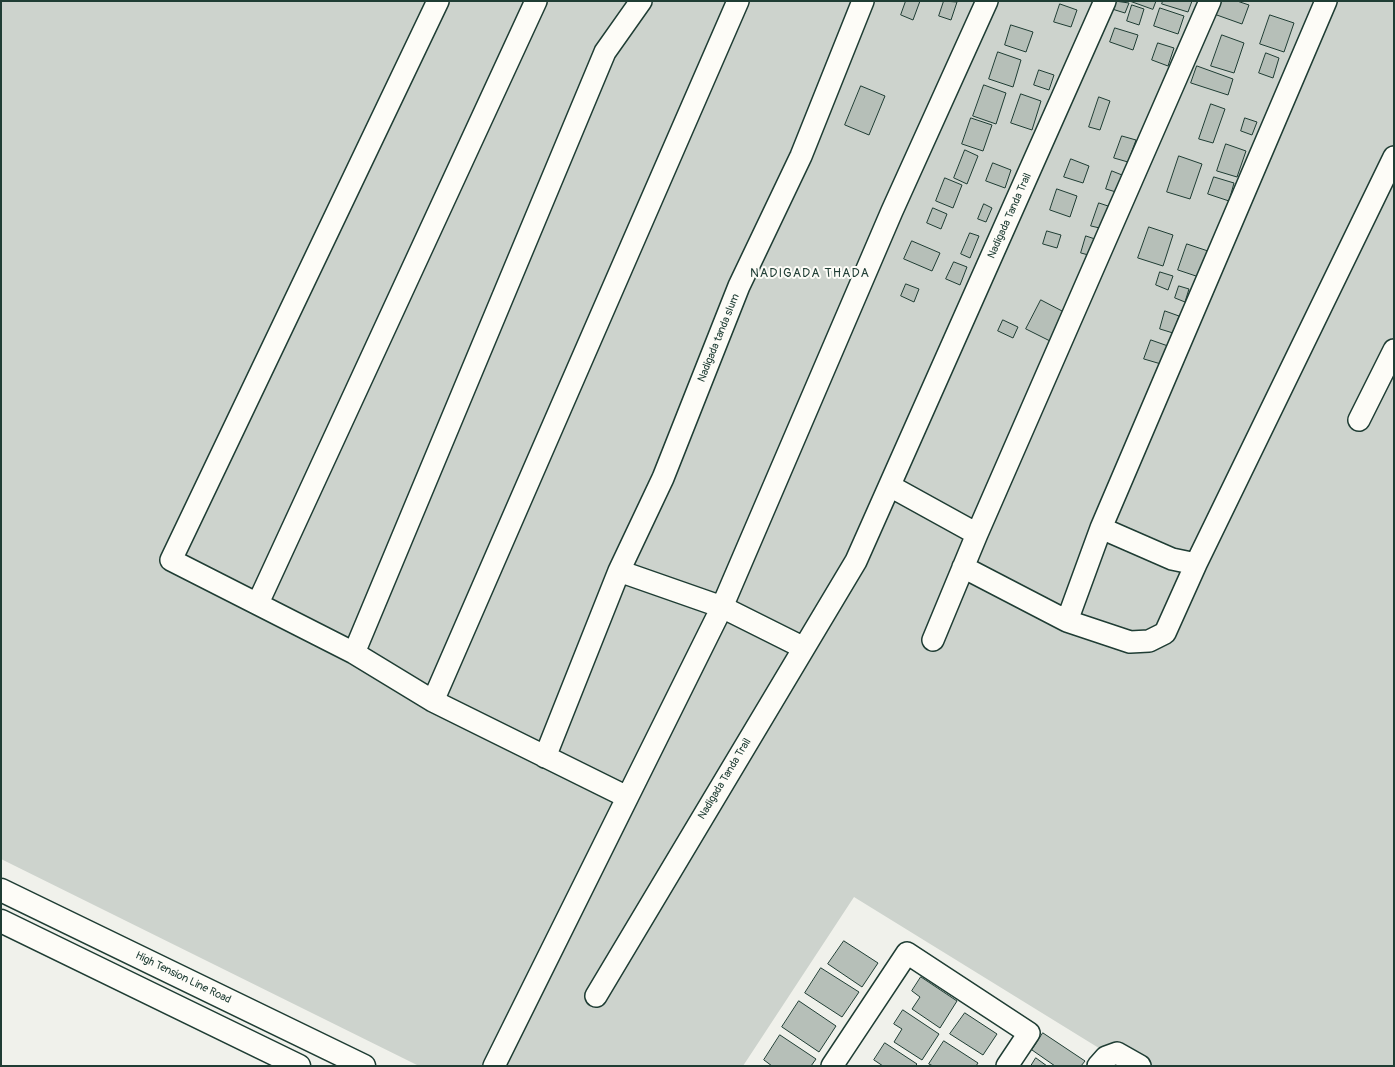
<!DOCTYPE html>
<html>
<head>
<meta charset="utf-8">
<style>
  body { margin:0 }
  #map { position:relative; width:1395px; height:1067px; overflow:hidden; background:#f0f1eb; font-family:Pangolin,sans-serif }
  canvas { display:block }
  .frame { position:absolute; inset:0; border:2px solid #1f3d34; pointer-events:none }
</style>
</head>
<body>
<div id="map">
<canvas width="1395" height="1067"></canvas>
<div class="frame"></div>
</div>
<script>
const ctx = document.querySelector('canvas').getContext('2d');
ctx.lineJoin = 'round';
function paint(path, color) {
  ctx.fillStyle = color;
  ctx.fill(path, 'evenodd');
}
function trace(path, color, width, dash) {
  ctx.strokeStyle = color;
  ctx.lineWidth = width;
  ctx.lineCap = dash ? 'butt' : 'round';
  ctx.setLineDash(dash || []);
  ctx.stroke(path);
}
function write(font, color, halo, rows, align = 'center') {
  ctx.font = font + ' Pangolin,sans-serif';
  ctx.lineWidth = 4;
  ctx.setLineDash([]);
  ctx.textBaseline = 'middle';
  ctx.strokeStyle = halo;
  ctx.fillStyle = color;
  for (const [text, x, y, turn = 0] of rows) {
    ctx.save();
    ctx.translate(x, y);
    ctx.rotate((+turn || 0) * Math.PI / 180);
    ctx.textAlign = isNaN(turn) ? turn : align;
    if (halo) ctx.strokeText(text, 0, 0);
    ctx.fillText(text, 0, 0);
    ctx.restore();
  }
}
const green = new Path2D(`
  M1,1H1394V1066H1128L854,897L743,1066H419L1,859Z`);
const building = new Path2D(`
  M906,1H920L913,20L901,15Z
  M944,1L957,2L951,20L939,16Z
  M1115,1L1129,3L1125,13L1112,9Z
  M1130,1H1156L1153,9Z
  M1163,1H1192L1188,12L1162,4Z
  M1218,1H1237L1249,5L1242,24L1214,14Z
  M1060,4L1077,10L1071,27L1054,22Z
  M1132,5L1144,9L1139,25L1127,21Z
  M1160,8L1184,16L1178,34L1154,26Z
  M1270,15L1294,23L1284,52L1260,44Z
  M1011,25L1033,32L1026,52L1005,45Z
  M1115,28L1138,35L1133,50L1110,42Z
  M1222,35L1244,43L1234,73L1211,66Z
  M1158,43L1174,48L1168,66L1152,60Z
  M998,52L1021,60L1013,87L989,79Z
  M1266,53L1279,58L1273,78L1259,73Z
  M1197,66L1233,79L1228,95L1191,83Z
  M1039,70L1054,75L1049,90L1034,85Z
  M984,85L1006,93L996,124L973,116Z
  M861,86L885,96L869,135L845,125Z
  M1021,94L1041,101L1032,130L1011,123Z
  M1099,97L1110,101L1100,130L1089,127Z
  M1211,104L1225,109L1213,143L1199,139Z
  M971,118L992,125L983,151L962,144Z
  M1245,118L1257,122L1252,135L1241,131Z
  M1122,136L1136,140L1128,162L1114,158Z
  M1226,144L1246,151L1237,177L1217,171Z
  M965,150L978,156L967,184L954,178Z
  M1179,156L1202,164L1190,199L1167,192Z
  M1071,159L1089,166L1083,183L1064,177Z
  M993,163L1011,170L1005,188L986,181Z
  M1112,171L1122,175L1116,192L1106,189Z
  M1214,177L1234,183L1229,201L1208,194Z
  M945,178L962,185L953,208L936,201Z
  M1057,189L1077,196L1070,217L1050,210Z
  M1099,203L1111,207L1104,229L1091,226Z
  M984,204L992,208L986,222L978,219Z
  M933,208L947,214L941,229L927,223Z
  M1149,227L1173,235L1163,266L1138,258Z
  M1047,231L1061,235L1057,248L1043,244Z
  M970,233L979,236L970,258L961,254Z
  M1086,236L1098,240L1092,256L1081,253Z
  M912,241L940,253L932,271L904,259Z
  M1187,244L1208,251L1199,277L1178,270Z
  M954,262L967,267L960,285L946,279Z
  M1160,272L1173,276L1168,290L1156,285Z
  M906,284L919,289L914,302L901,296Z
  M1179,286L1189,289L1185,302L1175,298Z
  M1041,300L1064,312L1050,341L1026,329Z
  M1165,311L1179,316L1173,333L1160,329Z
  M1003,320L1018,327L1013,338L998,331Z
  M1151,340L1168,346L1161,364L1144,359Z
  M844,941L878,963L862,987L828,964Z
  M821,968L859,992L842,1017L805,993Z
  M921,977L957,1001L940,1028L912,1009L920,997L912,991Z
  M799,1001L836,1026L819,1052L782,1027Z
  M903,1010L939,1034L922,1060L894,1042L902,1029L894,1024Z
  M965,1013L997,1034L983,1055L950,1034Z
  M1043,1033L1085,1061L1081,1066H1055L1032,1050Z
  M780,1035L816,1059L811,1066H772L764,1060Z
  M944,1041L978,1063L976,1066H933L929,1064Z
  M885,1043L917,1064L915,1066H883L874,1060Z
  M1036,1058L1047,1066H1031Z`);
const street = new Path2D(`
  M438,1L171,560L354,653L433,701L627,797
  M1359,420L1394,350
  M890,486L977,534
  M1101,528L1172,559L1196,564L1394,157
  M963,567L1067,621L1101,528L1326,1
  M258,603L536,1
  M1067,621L1130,642L1149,641L1165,633L1196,564
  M933,640L977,534L1210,1
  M804,648L722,607L619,571L663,478L739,286L801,156L863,1
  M354,653L605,52L641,1
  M433,701L738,1
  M545,757L619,571
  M596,996L856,561L1105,1
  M494,1066L722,607L892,211L987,1
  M832,1066L907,953L1029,1033L1007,1066
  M1098,1066L1106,1057L1117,1053L1140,1066`);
const secondary = new Path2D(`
  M1,890L364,1066
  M1,921L299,1066`);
const streetNames = [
  ["Nadigada Tanda Trail",1010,216,-66],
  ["Nadigada tanda slum",719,338,-68],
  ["Nadigada Tanda Trail",725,779,-59],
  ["High Tension Line Road",183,978,26]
];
const quarterNames = [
  ["NADIGADA THADA",810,274]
];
paint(green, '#cdd3cd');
paint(building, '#b6bfb8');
trace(building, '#1f3d34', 1);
trace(street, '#1f3d34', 24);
trace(secondary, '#1f3d34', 25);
trace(street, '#fdfcf7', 21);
trace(secondary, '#fdfcf7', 22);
write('11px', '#1f3d34', '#fdfcf7', streetNames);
ctx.letterSpacing = '1px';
write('13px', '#1f3d34', '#fdfcf7', quarterNames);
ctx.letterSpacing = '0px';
</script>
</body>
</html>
